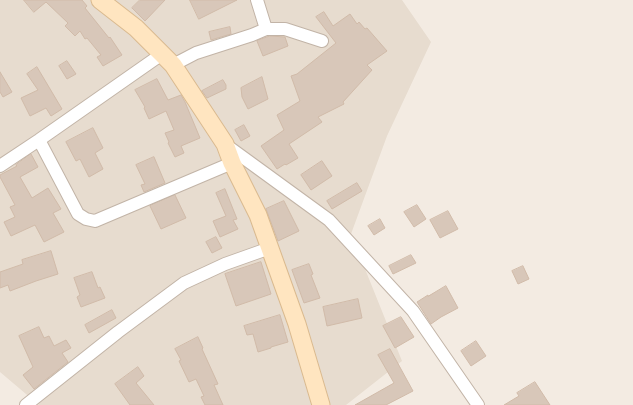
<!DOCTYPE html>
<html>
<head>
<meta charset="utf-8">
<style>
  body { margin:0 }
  canvas { display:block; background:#f3ebe2 }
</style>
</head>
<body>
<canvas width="633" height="405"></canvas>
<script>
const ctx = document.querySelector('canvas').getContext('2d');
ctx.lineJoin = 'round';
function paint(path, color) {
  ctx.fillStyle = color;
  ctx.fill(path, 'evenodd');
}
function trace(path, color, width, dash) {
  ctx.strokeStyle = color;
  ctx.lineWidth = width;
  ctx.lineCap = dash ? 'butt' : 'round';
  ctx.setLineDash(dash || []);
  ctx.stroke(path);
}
const residential = new Path2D(`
  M0,0H402L431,42L387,136L351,234L402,361L346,405H39L0,372Z`);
const building = new Path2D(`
  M24,0H82L87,6L85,8L109,38L110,37L122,55L103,66L97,57L101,55L87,38L85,39L80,31L75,36L65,26L68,23L46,2L34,12Z
  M140,0H165L145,21L132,8Z
  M190,0H237L199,19Z
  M324,12L333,26L350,14L357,24L359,22L365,29L367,28L387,51L367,65L372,70L343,102L344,104L318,117L322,122L289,144L298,158L286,165L285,164L277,169L261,146L284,130L277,115L300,101L291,76L297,74L336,43L316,17Z
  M230,27L231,34L211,40L209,32Z
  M270,36L285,37L288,46L263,56L257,41Z
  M67,61L76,74L67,79L59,66Z
  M37,67L62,109L51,116L46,108L30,116L21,98L38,90L27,74Z
  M0,72L12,92L3,97L0,92Z
  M262,77L268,99L248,109L242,97L241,88Z
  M157,79L168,100L181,95L185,102L200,138L181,146L184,153L175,157L168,143L169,142L165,133L174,130L166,111L149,119L144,108L145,107L135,90Z
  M223,80L226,85V89L207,98L202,91Z
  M244,125L250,136L241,141L235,130Z
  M93,128L103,148L95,153L103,169L89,177L80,159L76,161L66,142Z
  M31,154L38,167L20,177L32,198L48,188L61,209L53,213L64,232L44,242L35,225L11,236L4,222L15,217L10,207L15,205L0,177V175L17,166L16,165Z
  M154,157L165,183L144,192L141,185L145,184L136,165Z
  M322,161L332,176L311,190L301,175Z
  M357,183L362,191L332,209L327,201Z
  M225,189L237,219L233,220L238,229L220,237L213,221L226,216L216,193Z
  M175,195L186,218L161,229L150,206Z
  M284,201L299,231L278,241L266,209Z
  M417,205L426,219L414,227L404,212Z
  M448,211L458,229L440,238L430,220Z
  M380,219L385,228L374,235L368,226Z
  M216,237L222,248L212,253L206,242Z
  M51,251L58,274L36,281L10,291L8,285L0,288V272L23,264L22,260Z
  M411,255L416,263L393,274L389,266Z
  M261,262L271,294L236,306L225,274Z
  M309,264L313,274L311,275L320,298L304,303L292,270Z
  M523,266L529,279L518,284L512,271Z
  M92,272L98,288L100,287L105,298L81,307L77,297L80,295L74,278Z
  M446,286L458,308L441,317L431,324L417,302L428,295V296Z
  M358,299L362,318L327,326L323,307Z
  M112,310L116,318L89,333L85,325Z
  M280,315L288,342L271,347V348L258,352L253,334L247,335L244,326Z
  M401,317L414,337L395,348L383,326Z
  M39,327L44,338L49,336L54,346L66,340L71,348L62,353L68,362L34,389L23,375L33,367L19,336Z
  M198,337L203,348L202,349L218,384L214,385L223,405H205L201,397L204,396L196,379L189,382L179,361L181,360L175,349Z
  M476,341L486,356L471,366L461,351Z
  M390,349L413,391L386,405H355L394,383L378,355Z
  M138,367L144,376L136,383L154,405H130L115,384Z
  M535,382L550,405H504L519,396L517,393Z`);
const street = new Path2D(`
  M257,0L266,29
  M173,65L196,53L252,35L266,29H285L322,41
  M39,140L78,214L86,219L95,221L232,163
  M226,145L329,220L413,311L478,405
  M0,166L39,140L162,54
  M26,405L118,332L184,283L225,264L270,248`);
const secondary = new Path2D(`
  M100,0L136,28L173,65L225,144L232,163L258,215L297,324L321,405`);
paint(residential, '#e7dccf');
paint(building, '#d8c7b9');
trace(building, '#d1bba9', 1);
trace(street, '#c2b4a7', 14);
trace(secondary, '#daba8f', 19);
trace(street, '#fff', 12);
trace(secondary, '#ffe5c0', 17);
</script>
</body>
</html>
